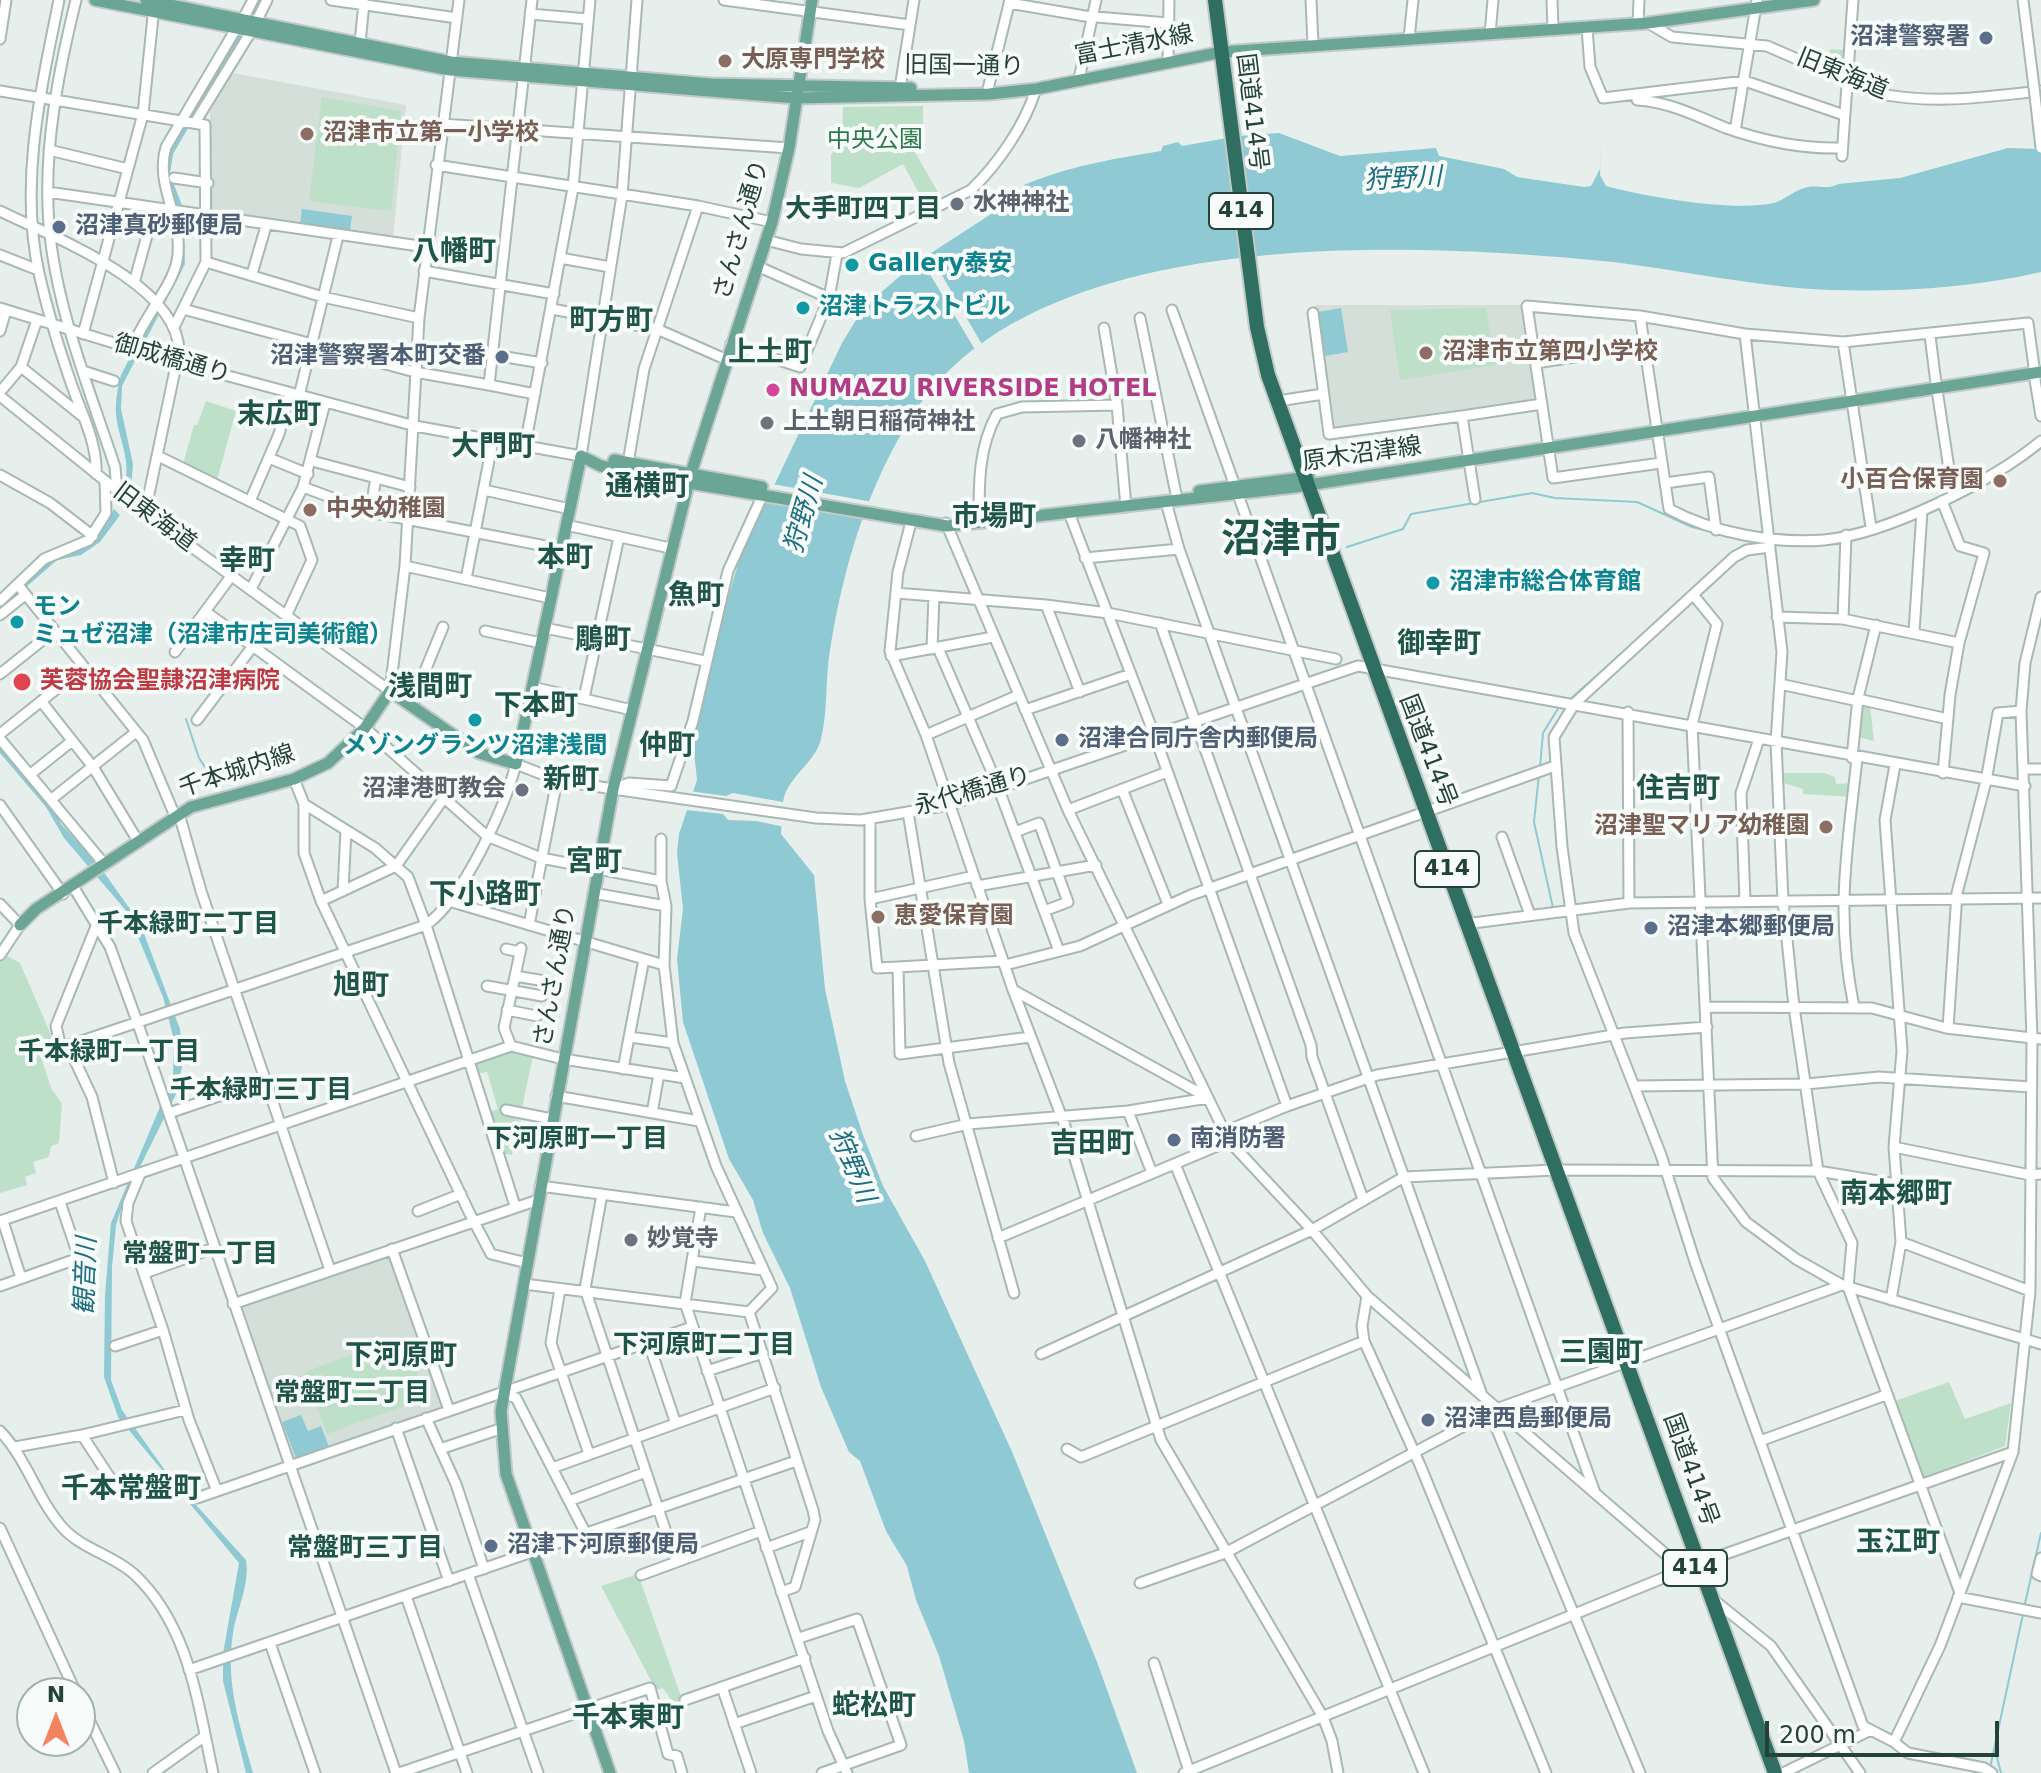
<!DOCTYPE html>
<html>
<head>
<meta charset="utf-8">
<style>
  body { margin:0 }
  #map { position:relative; width:2041px; height:1773px; overflow:hidden; background:#e6efeb; font-family:"DejaVu Sans",sans-serif }
  canvas { display:block }
  .north { position:absolute; left:16px; top:1677px; width:80px; height:80px; box-sizing:border-box; background:#f7fbf9; border:2px solid #a3b1ad; border-radius:50%; rotate:0deg; font-size:22px; font-weight:700; line-height:32px; text-align:center; color:#24423a }
  .north::after { content:''; display:block; margin:auto; width:28px; height:36px; background:#f4845f; clip-path:polygon(50% 0,100% 100%,50% 72%,0 100%) }
  .scale { position:absolute; left:1765px; top:1721px; width:234px; height:36px; box-sizing:border-box; border:4px solid #24423a; border-top:0; padding-left:10px; font-size:24px; line-height:28px; white-space:nowrap; color:#24423a; -webkit-text-stroke:6px #f7fbf9; paint-order:stroke }
</style>
</head>
<body>
<div id="map">
<canvas width="2041" height="1773"></canvas>
<div class="north">N</div>
<div class="scale">200 m</div>
</div>
<script>
const ctx = document.querySelector('canvas').getContext('2d');
ctx.lineJoin = 'round';
function paint(path, color) {
  ctx.fillStyle = color;
  ctx.fill(path, 'evenodd');
}
function trace(path, color, width, dash) {
  ctx.strokeStyle = color;
  ctx.lineWidth = width;
  ctx.lineCap = dash ? 'butt' : 'round';
  ctx.setLineDash(dash || []);
  ctx.stroke(path);
}
function write(font, color, halo, rows, align = 'center') {
  ctx.font = font + ' "DejaVu Sans","Noto Sans JP",sans-serif';
  ctx.lineWidth = 8;
  ctx.setLineDash([]);
  ctx.textBaseline = 'middle';
  ctx.strokeStyle = halo;
  ctx.fillStyle = color;
  for (const [text, x, y, turn = 0] of rows) {
    ctx.save();
    ctx.translate(x, y);
    ctx.rotate((+turn || 0) * Math.PI / 180);
    ctx.textAlign = isNaN(turn) ? turn : align;
    if (halo) ctx.strokeText(text, 0, 0);
    ctx.fillText(text, 0, 0);
    ctx.restore();
  }
}
const built = new Path2D(`
  M233,73L406,105L393,237L208,212L210,110Z
  M1315,305H1523L1537,401L1334,430Z
  M390,1255L443,1409L297,1460L292,1457L242,1308Z`);
const green = new Path2D(`
  M1830,49L1846,50L1842,71L1827,66Z
  M322,97L401,111L391,211L309,201Z
  M923,106V134L913,149L942,199L927,208L903,164L859,188L831,183V155L842,141L843,107Z
  M1486,308L1496,365L1400,380L1390,310Z
  M206,401L236,411L217,480L183,464L194,425H197Z
  M1860,703L1870,705L1874,741L1858,737Z
  M1782,773H1824L1835,777L1836,784L1852,783L1851,797L1803,794V789L1784,783Z
  M0,952L20,963L58,1051L42,1060L51,1088L62,1104L59,1143L51,1146L49,1157L33,1162L36,1173L25,1177L27,1185L0,1193Z
  M506,1050L533,1056L512,1155L498,1153L487,1113L498,1109L487,1072L475,1074L471,1061Z
  M404,1336L426,1398L327,1434L304,1372Z
  M1949,1382L1965,1419L2011,1403L2005,1446L1922,1478L1895,1401Z
  M638,1574L684,1705L676,1707L663,1688L656,1690L601,1586Z`);
const water = new Path2D(`
  M256,0H263L173,154L170,174L183,208L185,264L122,386L121,409L133,464L131,487L125,484C131,458 118,438 116,414C115,401 118,387 121,375L179,263L163,176L171,145Z
  M1279,133L1340,156L1436,148L1439,156L1504,169L1517,177L1584,187L1591,186L1600,169L1601,139L1600,175L1606,186C1646,197 1734,212 1774,203C1785,200 1795,189 1808,187C1819,185 1828,190 1838,184L1900,178L2008,148L2041,149V272C1971,288 1901,292 1830,290C1753,287 1679,269 1603,261C1405,242 1037,224 914,413C868,484 843,567 830,650C825,679 828,711 821,739C816,760 793,774 785,794C781,805 782,822 781,834L814,875L825,989L845,1081L863,1135L883,1186L925,1261L1013,1454L1097,1662L1137,1773H969L964,1741L939,1656L916,1600L907,1566L886,1531L860,1461L849,1452L821,1387L790,1288L763,1233L753,1200L729,1159L683,1022L677,959L683,909L677,853L679,834L697,780L693,742L709,664L740,557L842,343L864,307L914,264L1019,196L1024,185C1069,166 1113,159 1161,151L1163,146L1178,142L1182,146L1239,136Z
  M302,209L352,216L350,230L300,224Z
  M1341,308L1348,352L1325,356L1318,312Z
  M114,509L120,515L100,542L81,555L57,560L0,610V603L52,559L93,541Z
  M0,746L51,803L61,824L95,860L140,923L180,1029L183,1062L176,1094L125,1197L116,1225L112,1267L111,1380L122,1410L167,1473L246,1560C250,1584 237,1609 233,1633C225,1682 240,1726 253,1773H246L223,1681V1654L239,1563L118,1417L104,1377L105,1295L111,1223L173,1076L174,1040L163,997L128,913L64,838L46,807L0,753Z
  M301,1415L308,1431L321,1426L329,1447L296,1458L282,1422Z`);
const pier = new Path2D(`
  M928,251L984,348L977,353L919,256Z
  M772,484L873,502L865,519L762,500Z
  M689,791L726,796L733,793L788,803L785,827L756,821L728,820L723,814L686,810Z`);
const stream = new Path2D(`
  M1828,544L1841,542
  M1347,547L1403,529L1411,514L1532,493L1555,498L1637,502L1692,527L1732,537
  M1734,552L1742,546L1759,542
  M1568,701L1638,639
  M186,719L199,758L209,773
  M1540,767L1543,733L1559,707
  M1539,774L1534,822L1553,908
  M2024,1608L2041,1533
  M1995,1750L2001,1773
  M1990,1768L2023,1614`);
const minor = new Path2D(`
  M59,0C41,89 19,183 39,273C47,309 58,345 70,380C79,408 98,443 96,474
  M76,0C58,73 43,150 49,225C56,308 89,388 115,467L117,491
  M331,0L457,18
  M724,0L910,25
  M1311,0L1313,44
  M1552,0L1553,29
  M2023,0L2034,87
  M1009,3L1085,16L1168,23
  M530,14L588,19
  M243,19L253,0
  M256,22L267,0
  M1648,23L1672,37L1767,46L1875,93C1934,105 1982,97 2041,91
  M1638,24L1639,0
  M1587,28L1590,67L1603,98L1745,81L1844,115
  M1490,34L1493,0
  M0,39L6,0
  M1409,39L1413,0
  M360,43L364,3
  M1168,61L1169,0
  M1079,79L1096,0
  M900,88L914,0
  M988,89L1010,0
  M0,91L205,125L206,262L175,325
  M1637,100C1670,102 1696,116 1726,128C1763,141 1802,149 1842,148
  M196,121L252,30
  M442,124L789,148
  M1735,131L1757,0
  M49,150L128,169
  M1842,156L1853,0
  M436,165L698,206L772,222
  M174,178L208,183
  M48,192L426,247
  M0,211C53,237 178,284 179,351L145,513
  M766,240L801,249L843,253L971,190C998,164 1025,125 1036,89
  M0,255L38,270
  M560,258L610,267
  M206,262L323,297L419,318
  M757,266L829,298
  M424,271L554,294
  M252,274L266,226
  M134,283L154,210
  M0,308L176,362L415,426L581,456L622,195L637,0
  M183,309L415,372L489,385L532,0
  M552,309L657,329L725,359
  M1172,310L1594,1490
  M1313,313L1329,434L1462,416
  M1640,316L1669,509C1713,533 1774,544 1824,540C1887,534 1993,481 2041,441
  M1140,318L1176,494
  M1104,328L1117,405L1126,507
  M0,331L6,310
  M83,334L143,114L154,7
  M1745,334L1782,652L1776,742L1783,901L1794,1007L1818,1171L1852,1243L1848,1287L1960,1593
  M1930,336L1936,383
  M1843,342L1871,527
  M731,344L800,367L829,298L837,254
  M132,349C141,321 172,287 177,261C185,221 154,186 166,147L237,27
  M494,355L542,363
  M1536,363L1644,346
  M21,367L82,416
  M83,371L114,381
  M2034,374L2041,416
  M489,385L535,394
  M1937,390L1953,495
  M0,392L21,367L37,320
  M0,396L145,513L390,691L405,566L419,318L459,0
  M299,396L338,236
  M1278,401L1323,394
  M525,446L573,188L590,0
  M158,456L300,526L312,560L287,614
  M269,458L308,474
  M312,461L410,487
  M1661,463L1553,478L1527,306L1640,316L1745,334L1843,342L2028,323L2034,367
  M627,469L644,369L698,206
  M0,475L50,503L93,536
  M1665,483L1709,477L1716,530
  M303,487L370,512L561,549
  M484,490L570,509
  M1475,499L1462,416L1542,404
  M250,501L279,434L290,394
  M1942,501L1960,546L1984,553L1959,643L1950,695L1943,773
  M1166,502L1179,549L1482,1395
  M370,512L376,478
  M1069,513L1154,734L1287,1106
  M946,523L1068,810L1229,1141L1312,1230L1367,1296L1685,1571
  M979,523C979,485 978,448 997,414L1022,407L1117,405
  M566,525L670,548
  M910,526L898,572L890,651L926,735L1013,990L1064,1123L1161,1440L1323,1717L1332,1741L1338,1773
  M1770,547L1747,550L1734,557L1575,703L1554,737L1562,847L1574,933L1661,1155L1695,1262L1863,1726L1894,1742
  M1085,558L1179,549
  M405,566L550,598
  M466,579L493,440
  M18,585L143,740L175,816
  M251,589L303,487L325,403
  M896,593L1046,605L1108,613L1336,659
  M1695,597L1717,624L1692,725L1713,1178L1746,1222L1796,1259L1842,1285L2041,1344
  M0,601L44,559L89,540L106,513L105,481
  M1046,605L1080,692
  M206,612L365,728L487,836L541,858L661,881
  M0,615L25,595
  M1777,617L1843,619L1959,643
  M1843,619L1846,535
  M1160,623L1311,1045L1312,1057L1363,1199
  M545,628L705,661
  M485,631L541,643
  M1914,632L1922,511
  M938,648L995,779L1059,951
  M932,649L934,596
  M175,652L232,575
  M891,656L993,637
  M0,674L54,631
  M1780,684L1858,701
  M532,687L632,710
  M584,698L619,537
  M1858,699L1948,719
  M41,701L93,767L138,841
  M411,705L443,627
  M1025,710L1131,674
  M1628,712L1629,903
  M197,720L253,646
  M0,734L84,667
  M926,735L1019,695
  M0,739L105,865
  M1852,758L1858,698L1876,625
  M2024,769H2041
  M32,773L72,741
  M294,779L304,804V853L321,901L470,1214L491,1254L527,1263
  M616,788L629,783L671,786L693,721L728,571L760,501
  M1122,789L1168,904
  M53,798L136,732
  M304,804L375,848L408,877L426,925L515,1206
  M0,805L63,894
  M1068,810L1167,772
  M908,812L949,1063L1014,1293
  M179,814L201,891L330,1270
  M870,819V899L877,968L898,967L900,1054L1030,1037
  M1015,832L1039,823L1068,902L1044,911
  M1502,837L1530,915
  M661,839V881L666,906L664,965L673,1043L716,1166L772,1288L749,1312
  M977,886L1096,865
  M74,888L110,947L138,1024L396,1773
  M343,891L346,830
  M593,893L666,906
  M870,899L974,876
  M321,901L396,866L444,798
  M449,901L664,965
  M1745,901L1741,793L1759,739
  M0,904L20,925L0,955
  M97,924L56,1026L61,1048L426,925C463,899 505,807 516,764L557,780L613,789L816,818L861,820L949,805L1358,666L2025,786
  M1465,924L1629,903L2041,898
  M529,925L557,780
  M506,949L520,952
  M1005,965L1080,946L1191,895L1555,766
  M898,967L1003,961
  M515,976L545,981
  M487,986L542,996
  M1013,990L1205,1096
  M1706,1007L1872,1008L1946,1028L2041,1039
  M1854,1007C1835,915 1847,850 1857,759
  M507,1010L537,1016
  M1948,1028L1957,893L1986,781L1998,713L2021,711
  M630,1037L673,1043
  M511,1046L504,1028L521,948
  M69,1048L92,1097L114,1183
  M623,1069L644,959
  M1634,1086L1806,1084L1879,1077L2031,1087
  M556,1096L699,1121
  M506,1110L552,1119
  M1128,1111L1152,1173
  M169,1113L266,1080
  M652,1113L659,1074
  M1224,1132L1287,1106L1377,1075L1625,1033L1707,1027
  M916,1136L968,1124L1128,1111L1208,1098
  M1894,1147L2030,1175L2041,1174
  M1175,1164L1424,1773
  M140,1174L128,1203L126,1221L163,1330L189,1420L217,1491
  M540,1186L736,1212
  M602,1194L585,1289L676,1562
  M701,1207L685,1303L828,1731L847,1773
  M418,1211L461,1194
  M0,1221L511,1046L563,1059L685,1078
  M3,1221L21,1278
  M998,1238L1229,1141
  M1901,1242L2030,1291
  M392,1249L449,1410
  M693,1261L763,1270
  M145,1273L214,1248
  M524,1284L749,1312
  M0,1286L79,1258L60,1202
  M560,1289L551,1343L589,1454
  M1367,1296L1362,1326L1364,1341L1420,1465L1546,1773
  M1891,1300L1901,1242L1894,1147L1902,1051L1885,820L1895,765
  M233,1304L538,1200
  M749,1312L813,1510L815,1520L795,1587L781,1592
  M648,1341L675,1421
  M115,1346L163,1330
  M1041,1354L1312,1230L1404,1177L1555,1170L1818,1171L1896,1184
  M707,1371L763,1353
  M503,1393L516,1398L586,1534
  M1496,1409L1495,1425L1640,1773
  M426,1418L456,1484L484,1569
  M396,1428L449,1581
  M0,1431C27,1459 37,1499 63,1528C82,1549 113,1555 134,1574C189,1625 198,1704 213,1773
  M82,1435L118,1490
  M1760,1441L1886,1395
  M15,1447L82,1435L185,1410
  M440,1449L500,1429
  M1067,1449L1081,1457L1364,1341
  M552,1468L775,1388
  M197,1498L692,1327
  M569,1501L646,1472
  M0,1528L76,1693
  M766,1548L810,1532
  M2041,1558L2037,1574L2041,1576
  M468,1574L538,1773
  M641,1575L761,1531
  M1140,1583L1225,1553L1496,1409L1842,1285
  M406,1596L467,1773
  M1958,1597L2041,1613
  M1714,1600L1771,1646L1860,1773
  M799,1638L857,1619L901,1745L822,1773
  M270,1643L315,1773
  M1154,1663L1189,1771
  M189,1670L796,1461
  M722,1687L751,1773
  M685,1700L805,1658
  M80,1701L115,1773
  M734,1724L816,1696
  M153,1773L205,1736
  M399,1773L650,1688L668,1754L677,1756L682,1773
  M1184,1773L1700,1563L2013,1452
  M1783,1773L1871,1730
  M1992,1773L1984,1768L1908,1753L1894,1742L1940,1646L2013,1452L2030,1291L2032,1039L2021,711L2025,663L2041,597`);
const major = new Path2D(`
  M95,0L450,70L796,98L989,94L1036,89L1222,52L1648,23L1814,0
  M146,0L451,62L711,84L911,88
  M581,456L601,466L689,483L947,526L1295,487L2041,372
  M614,460L762,487
  M1199,491L1309,477
  M20,925L36,909L191,807L294,779L328,763L365,728L390,691L479,753L516,764L581,456
  M610,1773L506,1474L501,1411L613,789L691,473L772,222L789,148L812,0`);
const highway = new Path2D(`
  M1215,0L1257,327L1268,375L1775,1773`);
const minorBridge = new Path2D(`
  M2034,87L2041,148`);
const markers = [
  [1986,38,8,"#5c6f8a"],
  [725,61,8,"#8d6e63"],
  [307,134,8,"#8d6e63"],
  [957,204,8,"#6b7280"],
  [59,227,8,"#5c6f8a"],
  [852,265,8,"#0f9aa8"],
  [803,308,8,"#0f9aa8"],
  [1426,353,8,"#8d6e63"],
  [502,357,8,"#5c6f8a"],
  [773,390,8,"#d1479c"],
  [767,423,8,"#6b7280"],
  [1079,441,8,"#6b7280"],
  [2000,481,8,"#8d6e63"],
  [310,510,8,"#8d6e63"],
  [1433,583,8,"#0f9aa8"],
  [17,622,8,"#0f9aa8"],
  [22,682,10,"#e0444e"],
  [475,720,8,"#0f9aa8"],
  [1062,740,8,"#5c6f8a"],
  [522,790,8,"#6b7280"],
  [1826,827,8,"#8d6e63"],
  [878,917,8,"#8d6e63"],
  [1651,928,8,"#5c6f8a"],
  [1174,1140,8,"#5c6f8a"],
  [631,1240,8,"#6b7280"],
  [1428,1420,8,"#5c6f8a"],
  [491,1546,8,"#5c6f8a"]
];
const shields = [
  [1241,211,64],
  [1447,869,64],
  [1695,1568,64]
];
const shieldNames = [
  ["414",1241,211],
  ["414",1447,869],
  ["414",1695,1568]
];
const serviceNames = [
  ["沼津警察署",1970,38,"right"],
  ["沼津真砂郵便局",75,227],
  ["沼津警察署本町交番",486,357,"right"],
  ["沼津合同庁舎内郵便局",1078,740],
  ["沼津本郷郵便局",1667,928],
  ["南消防署",1190,1140],
  ["沼津西島郵便局",1444,1420],
  ["沼津下河原郵便局",507,1546]
];
const streetNames = [
  ["富士清水線",1134,46,-11],
  ["旧国一通り",964,67,1],
  ["旧東海道",1842,75,22],
  ["国道414号",1251,112,83],
  ["さんさん通り",742,230,-74],
  ["御成橋通り",172,360,16],
  ["原木沼津線",1362,455,-8],
  ["旧東海道",154,518,37],
  ["国道414号",1427,751,69],
  ["千本城内線",237,772,-18],
  ["永代橋通り",973,792,-16],
  ["さんさん通り",556,976,-80],
  ["国道414号",1690,1470,70]
];
const educationNames = [
  ["大原専門学校",741,61],
  ["沼津市立第一小学校",323,134],
  ["沼津市立第四小学校",1442,353],
  ["小百合保育園",1984,481,"right"],
  ["中央幼稚園",326,510],
  ["沼津聖マリア幼稚園",1810,827,"right"],
  ["恵愛保育園",894,917]
];
const parkNames = [
  ["中央公園",875,141]
];
const worshipNames = [
  ["水神神社",973,204],
  ["上土朝日稲荷神社",783,423],
  ["八幡神社",1095,441],
  ["沼津港町教会",506,790,"right"],
  ["妙覚寺",647,1240]
];
const cultureNames = [
  ["Gallery泰安",868,265],
  ["沼津トラストビル",819,308],
  ["沼津市総合体育館",1449,583],
  ["モン",33,608],
  ["ミュゼ沼津（沼津市庄司美術館）",33,636],
  ["メゾングランツ沼津浅間",475,747,"center"]
];
const hotelNames = [
  ["NUMAZU RIVERSIDE HOTEL",789,390]
];
const healthNames = [
  ["芙蓉協会聖隷沼津病院",40,682]
];
const waterNames = [
  ["狩野川",1403,180,-3],
  ["狩野川",805,515,-74],
  ["狩野川",851,1166,67],
  ["観音川",87,1276,-88]
];
const neighbourhoodNames = [
  ["大手町四丁目",863,210],
  ["千本緑町二丁目",188,925],
  ["千本緑町一丁目",109,1053],
  ["千本緑町三丁目",261,1091],
  ["下河原町一丁目",577,1140],
  ["常盤町一丁目",200,1255],
  ["下河原町二丁目",704,1346],
  ["常盤町二丁目",352,1394],
  ["常盤町三丁目",365,1549]
];
const quarterNames = [
  ["八幡町",454,253],
  ["町方町",611,322],
  ["上土町",770,354],
  ["末広町",279,416],
  ["大門町",493,448],
  ["通横町",647,488],
  ["市場町",994,518],
  ["本町",565,559],
  ["幸町",247,562],
  ["魚町",696,597],
  ["鵰町",603,641],
  ["御幸町",1439,645],
  ["浅間町",430,688],
  ["下本町",536,707],
  ["仲町",667,747],
  ["新町",571,781],
  ["住吉町",1678,790],
  ["宮町",594,863],
  ["下小路町",485,896],
  ["旭町",361,987],
  ["吉田町",1092,1145],
  ["南本郷町",1896,1195],
  ["三園町",1601,1354],
  ["下河原町",401,1357],
  ["千本常盤町",131,1490],
  ["玉江町",1898,1544],
  ["蛇松町",874,1707],
  ["千本東町",628,1719]
];
const townNames = [
  ["沼津市",1281,542]
];
paint(built, '#d4dfda');
paint(green, '#bfe0c8');
paint(water, '#8ec9d4');
paint(pier, '#e6efeb');
trace(stream, '#8ec9d4', 2);
trace(minor, '#a8b8b2', 13);
trace(major, '#c2cac8', 15);
trace(highway, '#c2cac8', 18);
trace(minor, '#fff', 9);
trace(major, '#6aa596', 11);
trace(highway, '#2f6f62', 14);
trace(minorBridge, '#a8b8b2', 13, []);
trace(minorBridge, '#fff', 9);
for (const [x, y, r, color] of markers) {
  const dot = new Path2D();
  dot.arc(x, y, r, 0, 2 * Math.PI);
  ctx.fillStyle = color;
  ctx.fill(dot);
  trace(dot, '#f7fbf9', 3);
}
for (const [x, y, w] of shields) {
  const box = new Path2D();
  box.roundRect(x - w / 2, y - 18, w, 36, 6);
  ctx.fillStyle = '#f7fbf9';
  ctx.fill(box);
  trace(box, '#24423a', 2);
}
write('bold 22px', '#24423a', null, shieldNames);
write('bold 24px', '#4e5e75', '#f7fbf9', serviceNames, 'left');
write('24px', '#24423a', '#f7fbf9', streetNames);
write('bold 24px', '#785e54', '#f7fbf9', educationNames, 'left');
write('24px', '#2d7a4b', '#f7fbf9', parkNames);
write('bold 24px', '#5b616d', '#f7fbf9', worshipNames, 'left');
write('bold 24px', '#0d838f', '#f7fbf9', cultureNames, 'left');
write('bold 24px', '#b23c85', '#f7fbf9', hotelNames, 'left');
write('bold 24px', '#be3a42', '#f7fbf9', healthNames, 'left');
write('italic 26px', '#1c6f80', '#f7fbf9', waterNames);
write('bold 26px', '#1f5548', '#f7fbf9', neighbourhoodNames);
write('bold 28px', '#1f5548', '#f7fbf9', quarterNames);
write('bold 40px', '#1f5548', '#f7fbf9', townNames);
</script>
</body>
</html>
